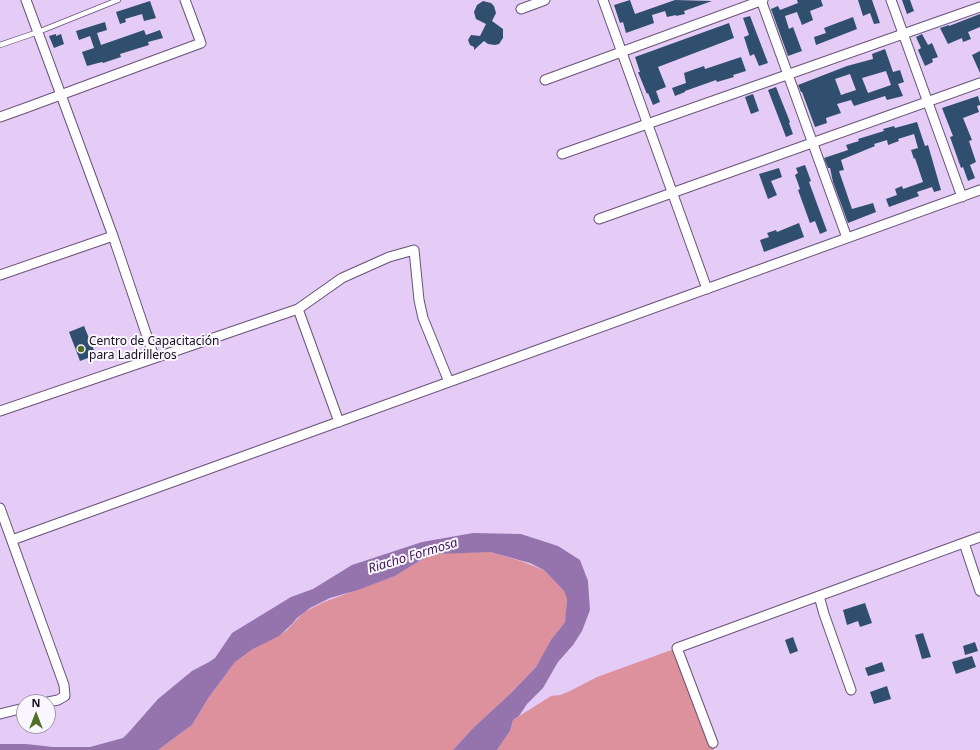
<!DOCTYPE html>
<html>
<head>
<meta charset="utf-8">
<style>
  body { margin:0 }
  #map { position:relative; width:980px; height:750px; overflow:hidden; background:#e4ccf7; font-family:"Noto Sans",sans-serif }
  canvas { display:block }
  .north { position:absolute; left:16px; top:694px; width:40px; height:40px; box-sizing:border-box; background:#faf6fe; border:1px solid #9f9aa4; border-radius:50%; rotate:0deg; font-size:11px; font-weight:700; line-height:16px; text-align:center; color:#170f1e }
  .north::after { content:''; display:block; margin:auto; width:14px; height:18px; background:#507027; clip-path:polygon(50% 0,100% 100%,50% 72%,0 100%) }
</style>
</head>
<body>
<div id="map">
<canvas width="980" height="750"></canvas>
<div class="north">N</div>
</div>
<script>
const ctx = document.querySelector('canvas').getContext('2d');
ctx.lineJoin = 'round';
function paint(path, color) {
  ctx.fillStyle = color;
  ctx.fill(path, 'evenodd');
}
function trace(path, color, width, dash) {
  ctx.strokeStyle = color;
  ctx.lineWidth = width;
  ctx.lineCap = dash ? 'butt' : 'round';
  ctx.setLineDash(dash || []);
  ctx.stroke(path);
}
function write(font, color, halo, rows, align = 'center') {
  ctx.font = font + ' "Noto Sans",sans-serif';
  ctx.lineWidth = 4;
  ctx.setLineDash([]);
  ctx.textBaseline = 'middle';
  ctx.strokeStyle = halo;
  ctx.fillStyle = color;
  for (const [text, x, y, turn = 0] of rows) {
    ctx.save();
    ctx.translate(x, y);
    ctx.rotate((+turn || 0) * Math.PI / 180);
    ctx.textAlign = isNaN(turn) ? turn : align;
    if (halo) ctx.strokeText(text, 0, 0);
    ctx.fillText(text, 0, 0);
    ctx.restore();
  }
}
const green = new Path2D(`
  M465,552H490L521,561L544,570L564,591L567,598L566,615L565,622L556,634L536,667L511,693L473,728L453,750H158L192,725L209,697L235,662L253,649L286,631L304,612L324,602L395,576L421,560L437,554Z
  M677,648L713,743L714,750H497L510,731L513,720L551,696L560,695L568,692L597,677Z`);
const water = new Path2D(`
  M473,533L521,534L558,546L580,560L588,581L590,610L582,631L573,645L558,662L543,688L527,704L519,716L513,720L510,731L497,750H453L473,728L511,693L536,667L551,640L565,622L567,599L564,591L544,570L530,563L490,552L437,554L421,560L395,576L387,579L358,590L330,598L310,608L297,618L292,624L279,636L253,649L235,662L209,697L192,725L158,750H0V744H26L53,747H90L123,738L129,732L158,699L192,671L209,662L215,658L232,633L291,597L313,589L352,565L422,542Z`);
const building = new Path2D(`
  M630,0L635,14L675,0L712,1L684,11L685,14L676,16V15L667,17L665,11L652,15L654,23L626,33L623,22L620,23L614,5Z
  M797,0H821L823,6L810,11L813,20L802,25L797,12L785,16L789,29L793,27L802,51L788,56L771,9L778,6L780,10L798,3Z
  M858,0H872L880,23L874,24L870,13L863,16Z
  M902,0H910L914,11L907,14Z
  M150,1L156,18L144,21L142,14L125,19L126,22L120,24L116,12Z
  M483,1L491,3L494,6L496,13L492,21L503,29V38L499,44L495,45L488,44L484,41L474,50V47L470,45L468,40L471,35L480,36L486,24L476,19L474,12L477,5Z
  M980,14V27L968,32L971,39L963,42L962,38L948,44L940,28L949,25V26Z
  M750,16L768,63L759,66L754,54L750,56L744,37L749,35L743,18Z
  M853,17L857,29L816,45L814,37L826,33L824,28Z
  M105,22L107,30L97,33L101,45L144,30L146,35L160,30L163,38L148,42L149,45L120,54L121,57L103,63L102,62L87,66L82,52L94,48L90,36L79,40L76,31Z
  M729,23L734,38L658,67L666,87L656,91L660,102L653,105L648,93L647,94L642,82L638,72H640L635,57Z
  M56,34V36L61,34L64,44L54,48L49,36Z
  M922,34L928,45L932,43L938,57L932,59L933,62L925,66L918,50L921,48L916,37Z
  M885,49L893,72L900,70L904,82L898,84L903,96L887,100L885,96L854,106L851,100L837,104L841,113L826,118L827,123L815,127L802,92H801L798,85L847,66L873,59L872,54ZM886,71L891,85L868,93L862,78ZM850,74L856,90L841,95L835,79Z
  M980,51V73L972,55Z
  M741,57L746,71L733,75L734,77L717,82L716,80L685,91V92L675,96L672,88L686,83L684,73L704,66L705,69Z
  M776,87L790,122L789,123L793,134L786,137L768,90Z
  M753,94L759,111L751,114L745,97Z
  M978,96L980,103V105L977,106L979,112L963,118L972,140L969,141L976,162L970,165L975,178L968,181L963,167L961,168L950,137L953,136L942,108Z
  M917,122L925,146L928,145L941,190L934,192L932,187L917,192L919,196L889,207L886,199L897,195L895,189L902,186L903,189L923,182L915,158L914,159L911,150L918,148L914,134L898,139L899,141L888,145L887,140L874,144L875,146L841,160L844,170L839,171L852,209L873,203L876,212L848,223L833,182L830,168H828L824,158L848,150L846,145L859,141L858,139L884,131L883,129L894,126L895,128Z
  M805,165L811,181L809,182L827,231L820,234L815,221L810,223L798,190L800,189L795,175L798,173L796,168Z
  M779,168L782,177L771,181L777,195L768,199L759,174Z
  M799,223L804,237L764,252L760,240L769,237L767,233L776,230L777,232Z
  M84,326L96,355L80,361L69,332Z
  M865,603L872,623L860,627L858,621L847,625L843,610Z
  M923,633L931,657L922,659L915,635Z
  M793,637L798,651L790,654L785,640Z
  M975,642L978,651L965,655L963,646Z
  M972,656L976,667L956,674L952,662Z
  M882,662L885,671L868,676L865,668Z
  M887,686L891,699L874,704L870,692Z`);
const service = new Path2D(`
  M0,45L38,32L118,0`);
const minor = new Path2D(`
  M26,0L113,236L154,357
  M603,0L707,289
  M761,0L847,238
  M891,0L962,197
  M521,9L545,0
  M545,80L763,0
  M0,117L28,107L201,43L185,0
  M562,154L980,7
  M599,219L980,83
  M0,275L113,236
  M298,309L339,422
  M0,411L298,309L342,278L389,257L414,250L419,300L423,318L449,382
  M0,508L64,685L65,696L58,700L48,702
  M12,540L980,190
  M964,543L980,591
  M819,596L824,614L851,690
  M0,714L24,708
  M713,743L677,648L980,537`);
const markers = [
  [81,349,4,"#507027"]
];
const poiNames = [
  ["Centro de Capacitación",89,342],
  ["para Ladrilleros",89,356]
];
const waterNames = [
  ["Riacho Formosa",413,556,-17]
];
paint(green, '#dc919d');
paint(water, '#9574ae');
paint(building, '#304e6d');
trace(service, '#675277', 6);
trace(minor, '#675277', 11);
trace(service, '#fff', 4.5);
trace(minor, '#fff', 9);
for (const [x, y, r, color] of markers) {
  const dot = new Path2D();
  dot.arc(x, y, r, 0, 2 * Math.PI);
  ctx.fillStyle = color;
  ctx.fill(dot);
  trace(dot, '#faf6fe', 1.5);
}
write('12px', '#170f1e', '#faf6fe', poiNames, 'left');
write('italic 13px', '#43165d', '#faf6fe', waterNames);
</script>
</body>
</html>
